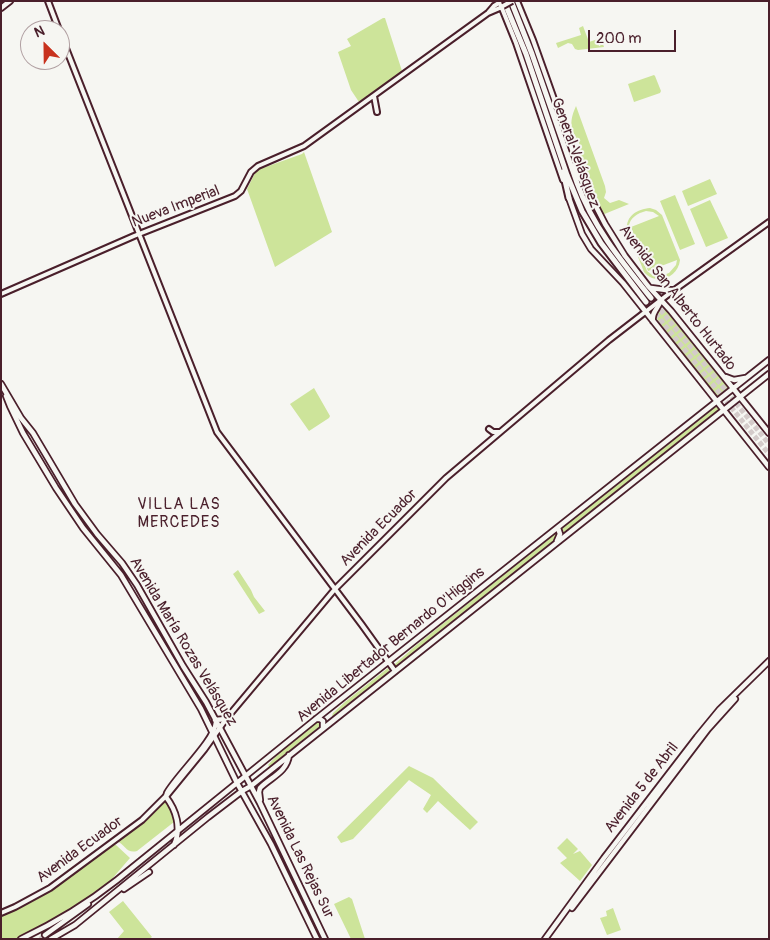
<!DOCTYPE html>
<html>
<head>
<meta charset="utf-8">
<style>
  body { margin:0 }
  #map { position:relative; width:770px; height:940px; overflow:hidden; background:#f6f6f2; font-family:Pangolin,sans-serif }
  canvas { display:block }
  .frame { position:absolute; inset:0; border:2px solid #4a1f2b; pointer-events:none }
  .north { position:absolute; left:20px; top:20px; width:50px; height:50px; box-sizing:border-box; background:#f6f6f2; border:1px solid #b1a0a2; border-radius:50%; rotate:337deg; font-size:14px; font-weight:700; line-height:20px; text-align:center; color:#4a1f2b }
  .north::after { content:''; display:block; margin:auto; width:18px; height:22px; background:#c8321e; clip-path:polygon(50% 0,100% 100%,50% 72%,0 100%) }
  .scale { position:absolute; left:588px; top:30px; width:88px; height:22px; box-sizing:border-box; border:2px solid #4a1f2b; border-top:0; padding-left:6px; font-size:15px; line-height:18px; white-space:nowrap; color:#4a1f2b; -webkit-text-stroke:4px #f6f6f2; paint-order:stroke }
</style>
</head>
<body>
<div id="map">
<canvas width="770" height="940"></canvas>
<div class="frame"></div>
<div class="north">N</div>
<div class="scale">200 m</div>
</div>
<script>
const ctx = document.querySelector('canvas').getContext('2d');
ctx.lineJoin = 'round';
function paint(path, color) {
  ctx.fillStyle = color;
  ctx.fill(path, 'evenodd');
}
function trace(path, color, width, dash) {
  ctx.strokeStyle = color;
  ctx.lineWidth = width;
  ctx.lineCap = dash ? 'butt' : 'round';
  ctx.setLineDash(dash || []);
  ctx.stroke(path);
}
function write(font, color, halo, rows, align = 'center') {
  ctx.font = font + ' Pangolin,sans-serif';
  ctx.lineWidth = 4;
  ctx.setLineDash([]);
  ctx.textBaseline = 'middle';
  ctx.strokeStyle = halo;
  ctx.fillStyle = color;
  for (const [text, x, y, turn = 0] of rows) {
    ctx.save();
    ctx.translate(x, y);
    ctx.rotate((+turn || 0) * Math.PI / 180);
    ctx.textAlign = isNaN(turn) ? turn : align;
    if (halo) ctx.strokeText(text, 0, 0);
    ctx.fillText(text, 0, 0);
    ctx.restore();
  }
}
const green = new Path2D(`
  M383,18H385L402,71L359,102L351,90L338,52L351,46L347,39Z
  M583,26L589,42L601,38L604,47L578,50L575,49L572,44L568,43L558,48L556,43L581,35L579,28Z
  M654,75L655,76L661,91L660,93L634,102L628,84Z
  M576,106L605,186L606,192L604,198L610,203L619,200L629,204L602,215L575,155L576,153L580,150C581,143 577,140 574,134C569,124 572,115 576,106Z
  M304,152L332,232L275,267L247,189L255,173L260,169L302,154Z
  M710,179L717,194L688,206L682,191Z
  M675,195L695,244L680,250L660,201Z
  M710,200L728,238L706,247L690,209Z
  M650,208L656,210L662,215L680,260C678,278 656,286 644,272L627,229C626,216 637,209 650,208ZM646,211L653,212L659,216L631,227L648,271L677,260L676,265L669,273L658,277L651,274L647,271L629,227C629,218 638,213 646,211Z
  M662,309L669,312L730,386L716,397L659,322L656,316L657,313Z
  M314,388L330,416L329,418L309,431L290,404Z
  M717,404L720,409L565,535L398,667H394L395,664L414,647L661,448Z
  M238,570L251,590L254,597L265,611L259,614L233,574Z
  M388,668L390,673L335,717L332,716L333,713L346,701Z
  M318,721L321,722L320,726L270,767L268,765L279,753Z
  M409,766L433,778L478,822L470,830L438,801L427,813L423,809L431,795L409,780L353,839L341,843L337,837Z
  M164,800L167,801L173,813L174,822L137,851C127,854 125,845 117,841L145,820Z
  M567,838L578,849L573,854L580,851L592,865L580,881L560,863L567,858L557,848Z
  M112,845H116L130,858L111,880L81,903L39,928L18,939H1V915L16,909L51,890Z
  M349,897L352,899L365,939H351L334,904Z
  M123,901L152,937L149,939H117L124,931L109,912Z
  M613,908L621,930L607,935L600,918L607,916L606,911Z`);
const primaryTunnel = new Path2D(`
  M40,939L45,935`);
const motorwayTunnel = new Path2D(`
  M651,298L769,444
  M646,302L769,454`);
const secondary = new Path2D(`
  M48,1L59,30
  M499,1L516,43L563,180
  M517,1L533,40L581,175
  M488,13L502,7
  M60,33L217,432L362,625L395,671
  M374,96L377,112
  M1,294L134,236L235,196L241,191L251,172L258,166L304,146L488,13L494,6L502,1
  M489,429L493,432H499
  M1,913L15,907L50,888L142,820L168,794L204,750L226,719L335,589L446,478L609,340L666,296L769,222`);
const primary = new Path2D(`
  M1,8L10,1
  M587,189L605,224L625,256L648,286L671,311L769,433
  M569,198L582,234L591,249L623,283L769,467
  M651,288L666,290H674
  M653,321C651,312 659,308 661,300
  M726,377L734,380L745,378
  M1,384L21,418L33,433L75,504L97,534L122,563L137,585L183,666L206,702L260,803L325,939
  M6,396L10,406L23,433L56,488L83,528L121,575L201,709L237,783L271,844L317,939
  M557,541L560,534L558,528
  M316,719H320L323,721V728
  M215,720L226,719
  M260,800L259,792L260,788C271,777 287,772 289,755
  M174,845C182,828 176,810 166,797L167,793C177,775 215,740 216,722
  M124,889L149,872
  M572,908L708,729L735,699
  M45,935L88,904
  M21,939C55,923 88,903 117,880L316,719L769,360
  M51,939L75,925L208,817L242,791L251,786L769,374
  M545,939L604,858L697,737L720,709L769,661`);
const motorway = new Path2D(`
  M504,1L526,54L567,175L582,211L601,243L646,302
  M511,1L532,54L577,183C593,227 622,262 651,298
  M573,166L587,189
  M563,172L569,198`);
const secondaryBridge = new Path2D(`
  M503,6L512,1`);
const streetNames = [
  ["General Velásquez",575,153,70],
  ["Nueva Imperial",176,207,-21],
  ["Avenida San Alberto Hurtado",677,298,52],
  ["Avenida Ecuador",379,528,-45],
  ["Avenida María Rozas Velásquez",183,642,59],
  ["Avenida Libertador Bernardo O'Higgins",391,645,-39],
  ["Avenida 5 de Abril",642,788,-52],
  ["Avenida Ecuador",80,850,-36],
  ["Avenida Las Rejas Sur",300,857,64]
];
const neighbourhoodNames = [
  ["VILLA LAS",179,505],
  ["MERCEDES",179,523]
];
paint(green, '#cde49a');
trace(primaryTunnel, '#d4cbca', 4.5, [4.5, 2]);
trace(motorwayTunnel, '#d4cbca', 5, [5, 2.5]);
trace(secondary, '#4a1f2b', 8);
trace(primary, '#4a1f2b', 8);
trace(motorway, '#4a1f2b', 9);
trace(secondary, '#f6f6f2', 4);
trace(primary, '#f6f6f2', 4.5);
trace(motorway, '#f6f6f2', 5);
trace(secondaryBridge, '#4a1f2b', 8, []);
trace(secondaryBridge, '#f6f6f2', 4);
write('15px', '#4a1f2b', '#f6f6f2', streetNames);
ctx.letterSpacing = '1px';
write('16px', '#4a1f2b', '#f6f6f2', neighbourhoodNames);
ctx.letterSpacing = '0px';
</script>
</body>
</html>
